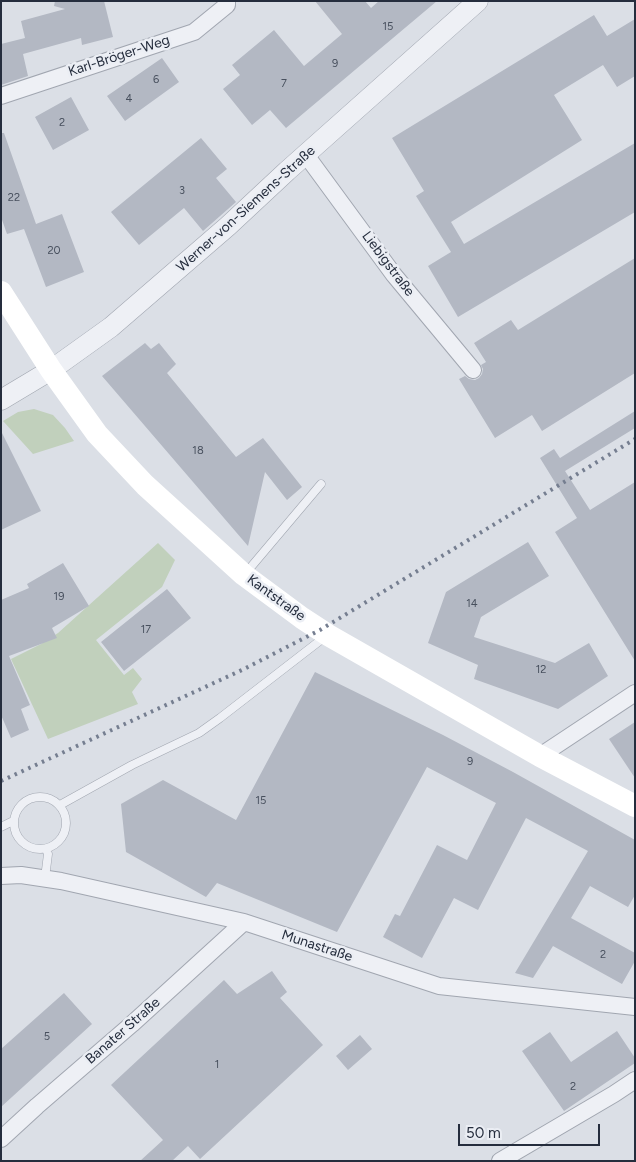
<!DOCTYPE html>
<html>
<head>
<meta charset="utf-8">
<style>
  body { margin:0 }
  #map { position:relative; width:636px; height:1162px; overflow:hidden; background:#dbdfe6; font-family:Figtree,sans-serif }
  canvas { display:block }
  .frame { position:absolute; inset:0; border:2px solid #252d3d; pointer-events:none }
  .scale { position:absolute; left:458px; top:1124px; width:142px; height:22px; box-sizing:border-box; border:2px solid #252d3d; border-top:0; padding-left:6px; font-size:15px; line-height:18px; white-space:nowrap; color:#252d3d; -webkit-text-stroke:4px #ebeef4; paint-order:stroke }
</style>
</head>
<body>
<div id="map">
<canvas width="636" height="1162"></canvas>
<div class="frame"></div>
<div class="scale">50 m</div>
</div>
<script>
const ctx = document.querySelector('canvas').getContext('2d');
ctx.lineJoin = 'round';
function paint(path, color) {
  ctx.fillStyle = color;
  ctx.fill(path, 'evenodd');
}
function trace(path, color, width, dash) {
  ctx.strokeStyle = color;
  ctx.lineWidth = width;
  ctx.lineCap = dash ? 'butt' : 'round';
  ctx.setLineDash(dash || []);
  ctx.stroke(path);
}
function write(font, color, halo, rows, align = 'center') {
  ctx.font = font + ' Figtree,sans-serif';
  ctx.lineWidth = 5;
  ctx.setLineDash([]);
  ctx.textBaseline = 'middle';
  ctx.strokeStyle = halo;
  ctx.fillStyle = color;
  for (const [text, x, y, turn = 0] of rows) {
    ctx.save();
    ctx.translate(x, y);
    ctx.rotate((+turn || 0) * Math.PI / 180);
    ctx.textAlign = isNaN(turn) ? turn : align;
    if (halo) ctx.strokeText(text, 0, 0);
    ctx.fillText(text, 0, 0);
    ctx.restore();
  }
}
const green = new Path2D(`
  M34,409L53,415L65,428L74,441L33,454L3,421L18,412Z
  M158,543L175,560L162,587L96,640L124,675L133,668L142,679L132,692L138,704L48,739L11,659L41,644L58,633Z`);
const building = new Path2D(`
  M55,1H104L113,37L82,45L81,38L23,54L28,76L1,85V44L25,38L21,21L65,9L54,6Z
  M315,1H365L371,8L379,1H437L286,128L270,110L252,125L223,89L240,75L232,65L274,30L304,66L342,34Z
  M594,15L607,36L635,19V76L617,87L603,65L554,95L582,140L451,222L464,244L635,143V212L458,317L428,266L451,252L416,196L424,191L392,138Z
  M162,58L179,82L125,121L107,96Z
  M71,97L89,130L53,150L35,117Z
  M1,133H4L36,224L62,214L84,272L46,287L24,229L7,234L1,217Z
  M201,138L227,169L216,178L236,202L203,231L184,208L139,245L111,212Z
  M635,258V373L542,431L532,415L495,438L459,379L465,376L469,379L475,380L479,378L482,374L483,369L481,365L486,362L474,343L511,320L518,330Z
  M145,343L151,349L159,343L176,364L167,373L236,457L263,438L302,487L287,500L265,472L248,546L102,376Z
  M635,411V428L565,471L590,510L635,482V661L555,532L577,518L540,458L554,449L560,458Z
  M1,431L41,511L1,530Z
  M528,542L549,576L481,617L474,637L555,663L589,643L608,676L558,709L474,679L478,665L428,643L446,592Z
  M63,563L89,606L52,628L57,638L9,656L30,705L21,709L29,730L11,738L1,715V600L29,588L27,584Z
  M167,589L191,618L124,671L101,642Z
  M315,672L443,735L513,772L635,840V895L628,907L590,886L571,918L635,953V961L622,984L553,946L533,978L515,973L588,851L526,818L478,910L454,898L422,958L383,937L395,914L400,916L437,845L467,860L496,803L427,767L337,932L217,883L206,897L126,852L121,804L163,780L236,820Z
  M635,722V778L609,739Z
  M272,971L287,992L280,998L323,1045L200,1159L188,1146L172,1161H140L163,1140L111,1085L224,980L237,994Z
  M64,993L92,1024L1,1107V1049Z
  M617,1031L635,1058V1063L564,1111L522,1051L550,1032L571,1062Z
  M360,1035L372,1049L348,1070L336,1056Z`);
const service = new Path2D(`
  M245,574L321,484
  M14 823a26 26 0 1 1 52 0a26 26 0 1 1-52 0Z
  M60,805L132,765L199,733L220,718L326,636
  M1,827L13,821
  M45,878L48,854L46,849`);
const minor = new Path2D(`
  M1,96L194,32L227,5V1
  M306,155L394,275L473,370
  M540,756L635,693
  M1,876L21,875L61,881L244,922L439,986L635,1007
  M1,1139L37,1106L132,1024L244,922
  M500,1161L614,1094L635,1080`);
const tertiary = new Path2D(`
  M1,400L51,370L111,327L228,226L287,171L478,1`);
const secondary = new Path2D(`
  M1,292L51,370L97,434L145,485L244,575L302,618L328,635L540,756L635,806`);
const rail = new Path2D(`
  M1,781L242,670L320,630L635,439`);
const numberNames = [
  ["15",388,27],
  ["9",335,64],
  ["6",156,80],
  ["7",284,84],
  ["4",129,99],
  ["2",62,123],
  ["3",182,191],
  ["22",14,198],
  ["20",54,251],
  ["18",198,451],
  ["19",59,597],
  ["14",472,604],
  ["17",146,630],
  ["12",541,670],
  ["9",470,762],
  ["15",261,801],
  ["2",603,955],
  ["5",47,1037],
  ["1",217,1065],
  ["2",573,1087]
];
const streetNames = [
  ["Karl-Bröger-Weg",119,56,-18],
  ["Werner-von-Siemens-Straße",246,209,-42],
  ["Liebigstraße",388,264,53],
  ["Kantstraße",276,598,36],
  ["Munastraße",317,946,18],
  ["Banater Straße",123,1031,-41]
];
paint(green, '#c1d0bc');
paint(building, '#b3b8c3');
trace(service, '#a1a6b0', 9);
trace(minor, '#a1a6b0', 18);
trace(tertiary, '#a1a6b0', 21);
trace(service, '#eef0f5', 8);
trace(minor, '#eef0f5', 16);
trace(tertiary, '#eef0f5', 20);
trace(secondary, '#fff', 22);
trace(rail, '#757e90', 4, [2.5, 5]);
write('11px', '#48505e', null, numberNames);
write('14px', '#252d3d', '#ebeef4', streetNames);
</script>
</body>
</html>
